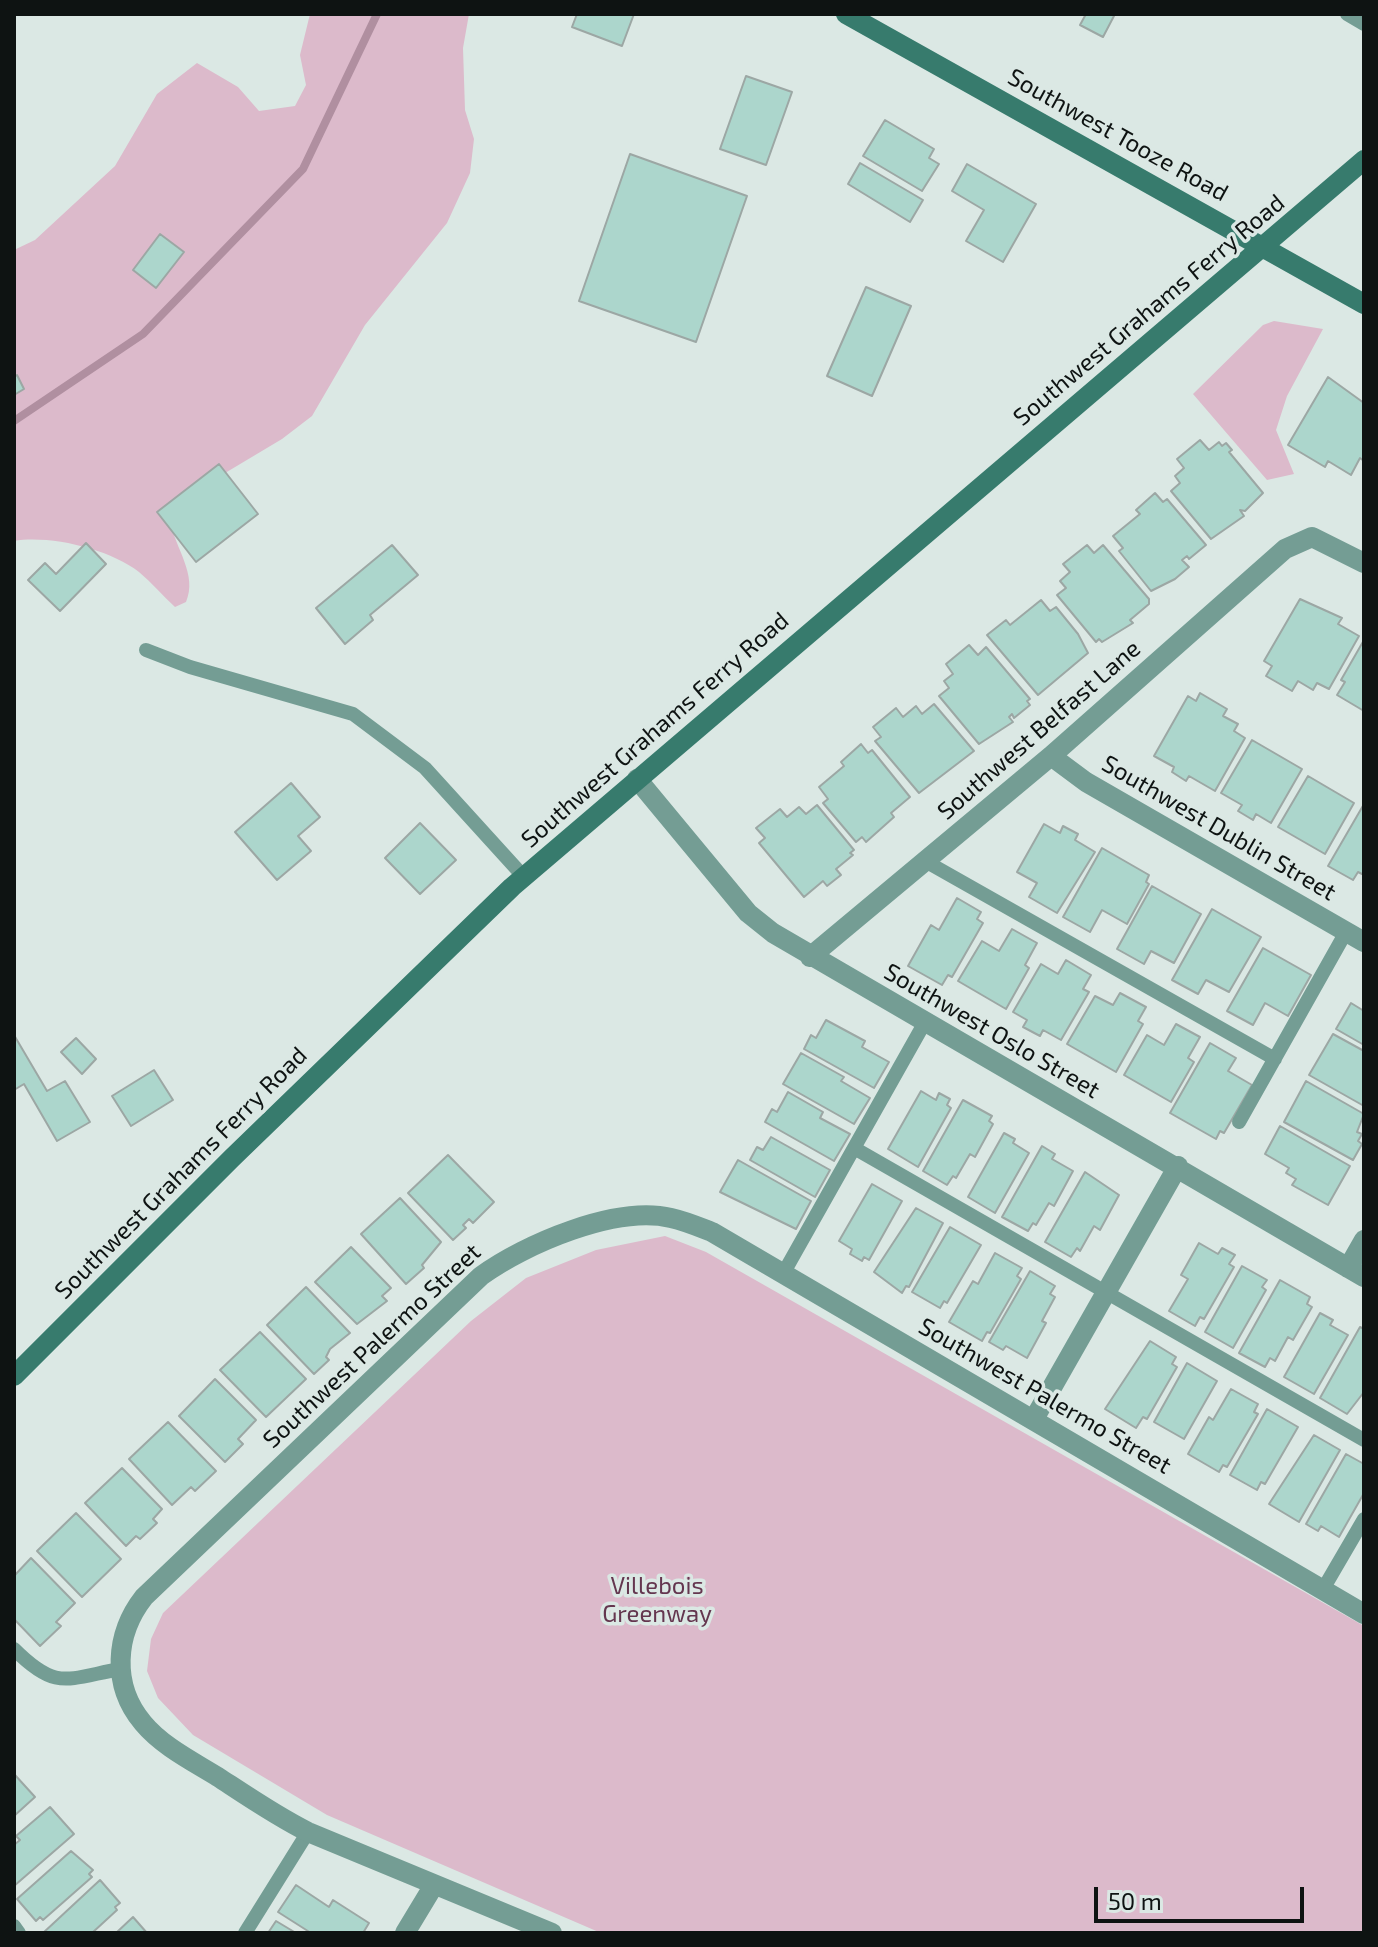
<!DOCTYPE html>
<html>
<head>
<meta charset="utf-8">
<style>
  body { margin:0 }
  #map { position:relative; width:1378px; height:1947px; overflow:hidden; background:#dbe8e4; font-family:"Exo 2",sans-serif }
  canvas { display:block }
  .frame { position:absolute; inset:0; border:16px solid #0e1312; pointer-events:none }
  .scale { position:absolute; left:1094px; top:1887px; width:210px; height:36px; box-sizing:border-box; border:4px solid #0e1312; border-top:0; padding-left:10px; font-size:24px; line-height:28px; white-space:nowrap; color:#0e1312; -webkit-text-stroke:6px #dbe8e4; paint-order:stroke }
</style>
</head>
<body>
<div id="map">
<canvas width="1378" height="1947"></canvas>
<div class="frame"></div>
<div class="scale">50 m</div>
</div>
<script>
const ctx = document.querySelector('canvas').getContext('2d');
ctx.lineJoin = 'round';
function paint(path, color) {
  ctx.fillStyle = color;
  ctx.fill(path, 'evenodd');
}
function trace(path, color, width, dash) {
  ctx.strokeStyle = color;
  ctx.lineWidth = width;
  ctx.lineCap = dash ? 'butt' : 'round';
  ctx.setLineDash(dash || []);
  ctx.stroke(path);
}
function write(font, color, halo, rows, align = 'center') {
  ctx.font = font + ' "Exo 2",sans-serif';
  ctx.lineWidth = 7;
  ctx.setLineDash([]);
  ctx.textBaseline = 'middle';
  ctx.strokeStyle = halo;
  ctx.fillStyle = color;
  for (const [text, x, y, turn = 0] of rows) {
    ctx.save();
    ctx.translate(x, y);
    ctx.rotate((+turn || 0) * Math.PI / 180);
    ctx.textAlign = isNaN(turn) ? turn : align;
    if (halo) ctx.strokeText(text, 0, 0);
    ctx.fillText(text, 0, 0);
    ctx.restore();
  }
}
const green = new Path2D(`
  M310,14H469L463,48L465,110L474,139L470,173L447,223L365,325L312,416L282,439L205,485L170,520C175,549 198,574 186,602L175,607C163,596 152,583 139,572C109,549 51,535 14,541V250L35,240L115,166L157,94L197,63L238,87L259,111L295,106L306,85L300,55Z
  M1274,321L1323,329L1287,396L1276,430L1294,474L1267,480L1193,394L1263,325Z
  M665,1236L706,1252L1364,1626V1933H601L327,1815L193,1735L158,1698L147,1671L151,1639L163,1613L471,1321L526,1278L596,1250Z`);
const stream = new Path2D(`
  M14,421L143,334L303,169L377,14`);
const building = new Path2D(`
  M577,14H634L622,46L572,27Z
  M1086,14H1115L1103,37L1080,25Z
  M746,76L792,92L766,165L720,149Z
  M885,120L934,149L929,158L939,164L922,191L863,156Z
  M630,154L747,196L696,342L579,301Z
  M860,163L923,200L910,222L848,184Z
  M967,164L1036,204L1003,262L966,241L984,210L952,191Z
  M160,234L184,252L156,288L133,270Z
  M866,287L911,306L872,396L827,376Z
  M17,375L24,389L14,395V377Z
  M1328,377L1364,403V461L1360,458L1351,475L1328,461L1325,467L1288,445Z
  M1200,440L1209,450L1219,442L1222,446L1226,443L1232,450L1229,452L1263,493L1245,511L1240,510L1244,516L1211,539L1171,491L1180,483L1175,476L1184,468L1177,459Z
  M219,464L258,514L196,562L157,512Z
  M1155,493L1163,502L1167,499L1206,545L1189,559L1187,556L1182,560L1189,567L1175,579L1151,591L1119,551L1123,548L1113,536L1140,514L1136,510Z
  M86,543L106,564L60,611L28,580L45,563L56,574Z
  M392,545L418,575L370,615L373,620L345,644L316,608Z
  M1087,545L1094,553L1103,545L1149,599V604L1130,620L1133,623L1102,642L1099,639L1096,642L1057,595L1066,588L1060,581L1070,572L1063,564Z
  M1300,599L1342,618L1338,624L1359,636L1329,689L1317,683L1313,690L1298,681L1292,691L1266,676L1272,666L1264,661Z
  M1041,600L1050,611L1056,607L1078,634L1088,653L1038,695L987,635L1006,620L1010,625Z
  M1364,640V711L1337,695L1345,682L1341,680Z
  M969,645L978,655L986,647L1030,699L1027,701L1030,705L1014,718L1012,714L1009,717L1013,722L979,744L939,696L949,688L944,681L953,674L946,664Z
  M1200,693L1227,709L1223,716L1238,724L1234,731L1245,738L1215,791L1189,776L1186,781L1172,772L1174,767L1154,756L1188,696L1196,701Z
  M934,704L974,751L919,793L875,741L881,737L873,727L896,708L903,717L916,706L922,714Z
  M1252,740L1302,769L1271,823L1256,814L1253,820L1238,811L1242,805L1221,793Z
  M861,744L868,753L872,750L910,797L891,813L894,817L866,842L862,837L856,842L823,803L828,799L819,787L844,766L841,762Z
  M1308,776L1354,803L1325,854L1278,827Z
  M291,783L320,817L298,836L311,851L277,880L235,832Z
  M1364,804V875L1358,872L1353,880L1328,866Z
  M817,805L854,850L850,853L853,855L836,869L841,875L827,886L823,881L804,897L759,843L765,838L756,828L780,809L787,817L799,807L806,814Z
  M420,823L456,860L420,894L385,858Z
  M1044,824L1060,833L1063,826L1078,834L1075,840L1095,852L1057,913L1029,897L1037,883L1017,872Z
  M1102,848L1149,875L1146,882L1149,884L1127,924L1102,910L1090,932L1063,917Z
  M1152,886L1201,914L1174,963L1151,951L1144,964L1117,949Z
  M957,898L981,912L977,919L983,923L952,977L948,975L942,985L908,966L931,925L939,930Z
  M1212,909L1261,937L1229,992L1206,980L1198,994L1172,980Z
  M1012,929L1037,943L1025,965L1029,968L1006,1009L958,981L982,941L999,951Z
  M1263,948L1311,975L1288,1016L1265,1003L1253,1025L1227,1011Z
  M1066,960L1091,975L1083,989L1089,992L1061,1040L1043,1030L1040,1036L1023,1027L1027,1020L1013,1012L1041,964L1058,974Z
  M1120,993L1146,1007L1138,1021L1143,1024L1116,1072L1067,1044L1095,996L1113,1005Z
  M1351,1003L1364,1011V1045L1336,1029Z
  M826,1020L865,1041L862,1047L889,1062L874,1088L804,1049L811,1035L816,1038Z
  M1176,1024L1200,1037L1188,1058L1194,1062L1171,1102L1124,1075L1147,1035L1164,1045Z
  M1333,1034L1364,1051V1106L1309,1075Z
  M14,1035L47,1091L65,1081L90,1122L57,1141L24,1084L14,1090Z
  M76,1038L96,1059L82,1074L61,1052Z
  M1210,1043L1236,1058L1228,1071L1252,1085L1224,1133L1220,1131L1216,1139L1170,1113Z
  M801,1053L844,1077L841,1081L870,1098L854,1124L783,1084Z
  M154,1070L173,1100L131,1126L112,1096Z
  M1306,1081L1364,1114L1357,1132L1362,1134L1358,1141L1362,1144L1353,1160L1284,1122Z
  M921,1091L936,1100L939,1093L950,1099L947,1105L951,1108L918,1167L888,1149Z
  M788,1092L823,1112L820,1118L850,1134L834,1161L765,1122L772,1109L777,1112Z
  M963,1100L992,1116L989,1121L993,1124L975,1157L970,1154L956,1178L953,1176L947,1185L923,1171Z
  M1280,1126L1350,1166L1328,1205L1292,1185L1296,1179L1286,1173L1289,1168L1265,1154Z
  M1004,1133L1015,1139L1013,1143L1029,1153L995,1213L968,1197Z
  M771,1137L830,1170L815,1197L750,1160L757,1147L763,1150Z
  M1042,1146L1055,1154L1052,1159L1073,1171L1054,1206L1049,1203L1036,1225L1033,1223L1028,1231L1002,1217Z
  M448,1155L494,1202L473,1223L469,1219L463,1225L466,1228L453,1240L408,1193Z
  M738,1160L811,1201L796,1229L720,1192Z
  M1085,1172L1119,1195L1100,1230L1094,1226L1080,1251L1077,1248L1071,1257L1045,1242Z
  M872,1184L902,1201L869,1260L864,1257L862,1261L850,1254L852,1249L839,1241Z
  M400,1198L441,1242L422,1265L424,1268L406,1284L361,1234Z
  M916,1208L943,1223L909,1287L906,1286L902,1293L874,1272Z
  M950,1227L981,1245L947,1303L944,1301L940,1308L912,1292Z
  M1199,1243L1218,1254L1222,1248L1235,1255L1229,1264L1234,1267L1204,1319L1200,1317L1195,1326L1169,1311L1188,1279L1181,1275Z
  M351,1247L391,1288L382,1296L387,1301L357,1324L315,1282Z
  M995,1253L1022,1268L1017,1276L1021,1279L990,1333L987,1332L982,1341L949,1322L973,1281L978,1284Z
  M1242,1266L1267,1280L1262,1287L1266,1290L1233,1348L1205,1332Z
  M1030,1271L1055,1286L1050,1294L1055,1297L1042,1321L1046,1323L1027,1358L1006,1346L1003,1350L989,1342Z
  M1280,1280L1310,1297L1307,1304L1312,1307L1293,1340L1288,1337L1275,1361L1270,1358L1265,1367L1239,1353Z
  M306,1287L350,1333L330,1349L326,1357L329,1360L314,1374L267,1325Z
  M1320,1313L1333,1320L1330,1325L1348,1335L1314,1394L1284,1377Z
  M1360,1327L1364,1329V1392L1347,1414L1320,1398Z
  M260,1332L306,1379L266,1417L220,1370Z
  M1150,1341L1176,1357L1172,1364L1177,1367L1147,1419L1143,1417L1136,1428L1105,1409Z
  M1187,1363L1217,1381L1184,1439L1154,1422Z
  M215,1379L256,1420L238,1439L243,1444L225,1462L179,1416Z
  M1231,1389L1258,1404L1254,1412L1258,1414L1227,1467L1223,1465L1219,1472L1188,1454L1209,1417L1213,1420Z
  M1267,1409L1298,1427L1265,1484L1261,1482L1257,1490L1230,1475Z
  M168,1422L216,1471L195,1491L191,1487L172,1505L129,1459Z
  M1314,1435L1340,1450L1299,1522L1269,1504Z
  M1346,1454L1364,1464V1493L1339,1537L1321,1526L1318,1531L1306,1524Z
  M122,1468L162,1509L153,1519L157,1523L140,1539L136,1536L126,1546L85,1503Z
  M76,1513L121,1559L82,1597L37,1551Z
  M31,1558L75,1603L56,1622L61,1626L40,1646L14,1619V1576Z
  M15,1775L35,1797L14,1816V1776Z
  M50,1807L74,1834L14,1886V1845L20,1840L16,1836Z
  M71,1851L93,1870L89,1874L92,1877L43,1920L40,1917L36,1921L17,1899Z
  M100,1880L120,1903L115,1907L117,1910L92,1933H43Z
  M296,1885L329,1907L333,1900L369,1923L363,1933H311L278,1912Z
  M133,1917L147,1933H116Z
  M276,1921L296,1933H268Z`);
const lane = new Path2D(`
  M1347,14L1364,24
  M146,650L190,667L353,714L425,768L524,877
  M925,861L1275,1059
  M1239,1122L1346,932
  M854,1148L1364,1440
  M783,1274L925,1022
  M1322,1591L1364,1519
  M14,1649C56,1691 66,1679 120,1669
  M14,1926L19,1933
  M245,1933L308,1832`);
const street = new Path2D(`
  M1051,756L1086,782L1364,942
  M637,779L748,913L773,933L1364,1277
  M810,957L1051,756L1285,549L1312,537L1364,563
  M1348,1268L1364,1240
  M1034,1419L1178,1166
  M405,1933L434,1885
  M552,1933L308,1832C276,1816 247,1796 218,1777C192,1761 162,1746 143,1723C111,1685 115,1634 144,1597L481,1276C525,1244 616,1205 671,1218C685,1221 699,1227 712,1232L1364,1614`);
const secondary = new Path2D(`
  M846,14L1364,304
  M14,1376L232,1158L512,887L1364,160`);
const streetNames = [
  ["Southwest Tooze Road",1118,135,29],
  ["Southwest Grahams Ferry Road",1149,310,-40],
  ["Southwest Grahams Ferry Road",655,730,-41],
  ["Southwest Belfast Lane",1039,730,-41],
  ["Southwest Dublin Street",1219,828,30],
  ["Southwest Oslo Street",992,1031,30],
  ["Southwest Grahams Ferry Road",181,1173,-45],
  ["Southwest Palermo Street",372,1346,-43],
  ["Southwest Palermo Street",1045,1396,30]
];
const parkNames = [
  ["Villebois",657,1586],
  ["Greenway",657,1614]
];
paint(green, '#dcbacb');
trace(stream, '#b08fa0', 8);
paint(building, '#acd6cc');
trace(building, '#9ca7a4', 2);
trace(lane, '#749d94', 14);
trace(street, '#749d94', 20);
trace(secondary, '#377b6d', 20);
write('24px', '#0e1312', '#dbe8e4', streetNames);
write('24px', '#64364f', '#dbe8e4', parkNames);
</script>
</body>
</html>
